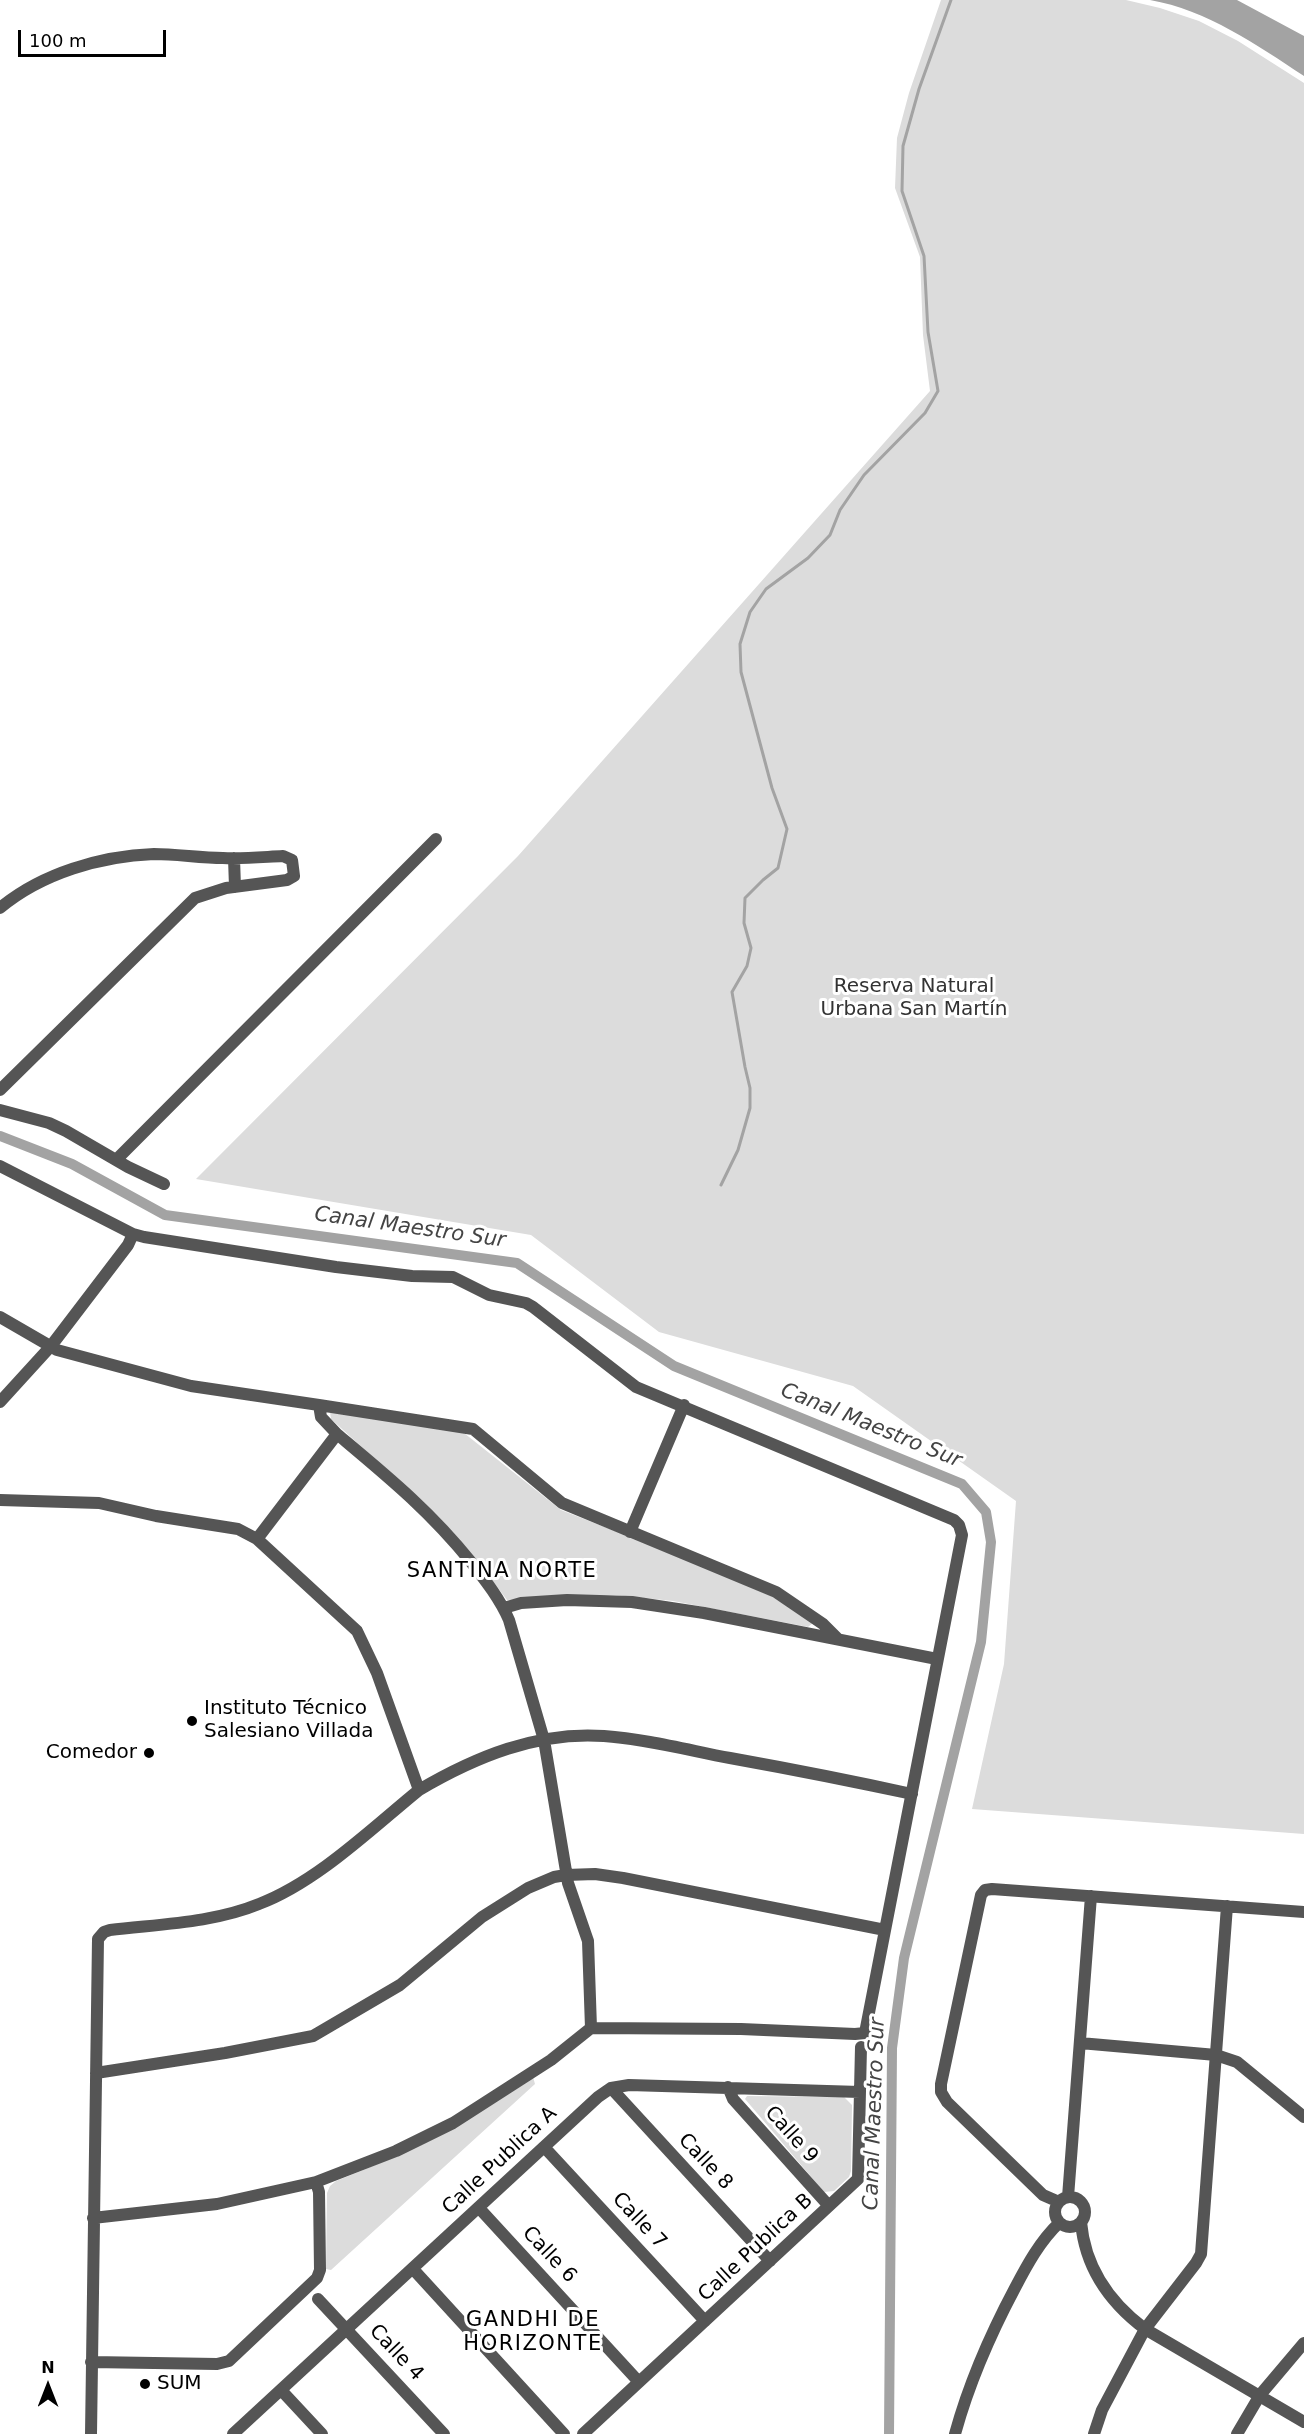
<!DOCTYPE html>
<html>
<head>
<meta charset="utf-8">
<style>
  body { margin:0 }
  #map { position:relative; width:1304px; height:2434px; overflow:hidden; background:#fff; font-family:"DejaVu Sans",sans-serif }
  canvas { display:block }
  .north { position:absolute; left:18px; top:2356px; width:60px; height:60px; -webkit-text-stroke:4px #fff; paint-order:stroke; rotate:0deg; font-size:16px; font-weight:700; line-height:24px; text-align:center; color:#000 }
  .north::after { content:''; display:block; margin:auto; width:21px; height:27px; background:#000; clip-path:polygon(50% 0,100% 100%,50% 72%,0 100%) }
  .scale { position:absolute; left:18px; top:30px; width:148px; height:27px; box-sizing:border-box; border:3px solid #000; border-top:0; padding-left:8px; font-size:18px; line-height:21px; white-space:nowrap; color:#000; -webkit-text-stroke:4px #fff; paint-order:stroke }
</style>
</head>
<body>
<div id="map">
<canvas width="1304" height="2434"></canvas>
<div class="north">N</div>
<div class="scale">100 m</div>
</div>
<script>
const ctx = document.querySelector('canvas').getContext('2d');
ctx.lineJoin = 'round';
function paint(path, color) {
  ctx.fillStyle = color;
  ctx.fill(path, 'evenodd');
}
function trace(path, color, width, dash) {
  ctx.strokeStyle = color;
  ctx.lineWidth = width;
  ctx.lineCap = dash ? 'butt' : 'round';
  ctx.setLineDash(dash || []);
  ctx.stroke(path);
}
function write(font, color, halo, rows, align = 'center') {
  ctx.font = font + ' "DejaVu Sans",sans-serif';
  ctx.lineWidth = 6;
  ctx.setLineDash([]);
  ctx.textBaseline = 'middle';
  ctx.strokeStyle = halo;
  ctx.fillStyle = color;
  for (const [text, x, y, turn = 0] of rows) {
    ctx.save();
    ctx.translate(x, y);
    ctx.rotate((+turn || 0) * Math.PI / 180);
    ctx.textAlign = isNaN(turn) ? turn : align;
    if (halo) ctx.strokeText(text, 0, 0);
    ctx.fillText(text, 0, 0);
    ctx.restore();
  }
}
const green = new Path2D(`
  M941,0H1126L1160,8L1199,21L1238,41L1304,83V1834L972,1809L1004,1664L1016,1501L853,1386L659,1332L531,1235L196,1179L518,856L930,391L923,335L920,257L895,188L897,138L909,93Z
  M330,1412L464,1433L561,1510L661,1549L771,1596L814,1622L808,1627L673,1601L616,1595L507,1600L480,1564L431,1510L331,1419Z
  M533,2077L535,2084L331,2270L326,2269L327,2193L330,2186L336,2181C407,2154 471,2120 533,2077Z
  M747,2096L844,2097L852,2105L851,2171L849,2177L834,2191L824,2192L745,2099Z`);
const water = new Path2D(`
  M1150,0H1237L1304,36V76C1257,45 1207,10 1150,0Z`);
const stream = new Path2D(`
  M721,1185L738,1150L750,1108V1088L745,1067L732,992L747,966L751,948L744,923L745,898L763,880L778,868L787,829L772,788L741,672L740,644L750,612L766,589L808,558L830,535L840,510L864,475L925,413L938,391L928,332L924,256L902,191L903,146L919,89L951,0`);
const canal = new Path2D(`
  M0,1136L72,1164L165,1215L517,1263L674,1366L962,1484L986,1512L991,1542L981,1642L904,1958L892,2048L889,2434`);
const minor = new Path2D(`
  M234,858L235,887
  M0,908C42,873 101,856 154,854C177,854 200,858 223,858C243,859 263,857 283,856L292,860L294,876L287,880L226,888L195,898L0,1090
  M0,1110L49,1123L66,1131L128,1167L164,1184
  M116,1160L436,839
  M0,1166L133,1234L144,1237L336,1267L412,1276L453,1277L489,1295L526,1303L533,1307L636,1387L954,1520L959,1525L962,1535L865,2033L855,2034L741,2029L591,2028L551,2060L453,2123L396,2151L316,2182L319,2192L320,2270L317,2278L229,2361L217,2364L91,2362
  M0,1317L57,1350L191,1386L319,1405L321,1417L337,1434L257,1539
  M0,1402L51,1346L128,1245L133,1234
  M319,1405L473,1429L562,1503L776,1592L823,1624L838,1639
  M337,1434C387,1476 429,1510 471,1562C485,1580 500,1599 509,1620L544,1740L568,1883L588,1941L591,2028
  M0,1500L99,1503L156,1516L238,1529L257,1539L357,1631L377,1673L419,1790C371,1829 317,1882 259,1904C213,1923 159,1924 110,1930L104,1932L98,1939L91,2434
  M630,1532L684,1405
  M504,1608L521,1603L567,1600L632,1602L704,1613L937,1659
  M419,1790C475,1757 538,1731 604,1736C646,1739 688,1750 730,1758C791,1769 852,1781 912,1794
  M1080,2043L1216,2055L1237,2062L1304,2117
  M96,2073L225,2053L313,2036L400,1985L482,1917L528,1888L554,1877L566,1875L595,1874L623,1878L885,1930
  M728,2087L733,2099L829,2206
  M611,2088L770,2261
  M545,2148L705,2321
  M1068,2197L1091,1896
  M1055 2212a15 15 0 1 1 30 0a15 15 0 1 1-30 0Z
  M1059,2202L1043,2195L947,2102L941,2092V2084L981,1895L985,1890L992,1889L1304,1912
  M479,2208L639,2382
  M93,2218L217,2204L316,2182
  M1081,2222C1085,2268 1109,2302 1145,2329L1304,2422
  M413,2269L564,2434
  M318,2299L444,2434
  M281,2390L322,2434
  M233,2434L598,2097L611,2088L629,2085L860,2092
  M583,2434L858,2179L861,2047
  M955,2434C969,2383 990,2335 1015,2288C1027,2265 1040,2241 1059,2223
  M1094,2434L1102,2410L1145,2329L1196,2263L1201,2254L1227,1906
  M1237,2434L1260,2395L1304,2343`);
const markers = [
  [192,1721,6,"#000"],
  [149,1753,6,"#000"],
  [145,2384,6,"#000"]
];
const parkNames = [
  ["Reserva Natural",914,987],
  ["Urbana San Martín",914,1010]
];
const poiNames = [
  ["Instituto Técnico",204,1709],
  ["Salesiano Villada",204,1732],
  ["Comedor",137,1753,"right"],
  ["SUM",157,2384]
];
const streetNames = [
  ["Calle 9",791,2135,48],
  ["Calle Publica A",500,2161,-43],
  ["Calle 8",705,2162,47],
  ["Calle 7",639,2221,47],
  ["Calle Publica B",756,2248,-43],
  ["Calle 6",549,2255,47],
  ["Calle 4",396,2353,47]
];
const waterNames = [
  ["Canal Maestro Sur",410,1228,8],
  ["Canal Maestro Sur",871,1426,22],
  ["Canal Maestro Sur",875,2114,-88]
];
const neighbourhoodNames = [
  ["SANTINA NORTE",502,1572],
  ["GANDHI DE",533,2321],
  ["HORIZONTE",533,2345]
];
paint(green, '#dcdcdc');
paint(water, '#a3a3a3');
trace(stream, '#a3a3a3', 3);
trace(canal, '#a3a3a3', 10);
trace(minor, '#555', 12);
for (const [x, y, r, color] of markers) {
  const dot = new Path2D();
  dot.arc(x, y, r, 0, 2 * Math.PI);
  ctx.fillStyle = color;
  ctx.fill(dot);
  trace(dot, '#fff', 2);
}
write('20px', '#333', '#fff', parkNames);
write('20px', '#000', '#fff', poiNames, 'left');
write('20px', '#000', '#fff', streetNames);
write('italic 21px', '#444', '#fff', waterNames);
ctx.letterSpacing = '1.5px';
write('21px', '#000', '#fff', neighbourhoodNames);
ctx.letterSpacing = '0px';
</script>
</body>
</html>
